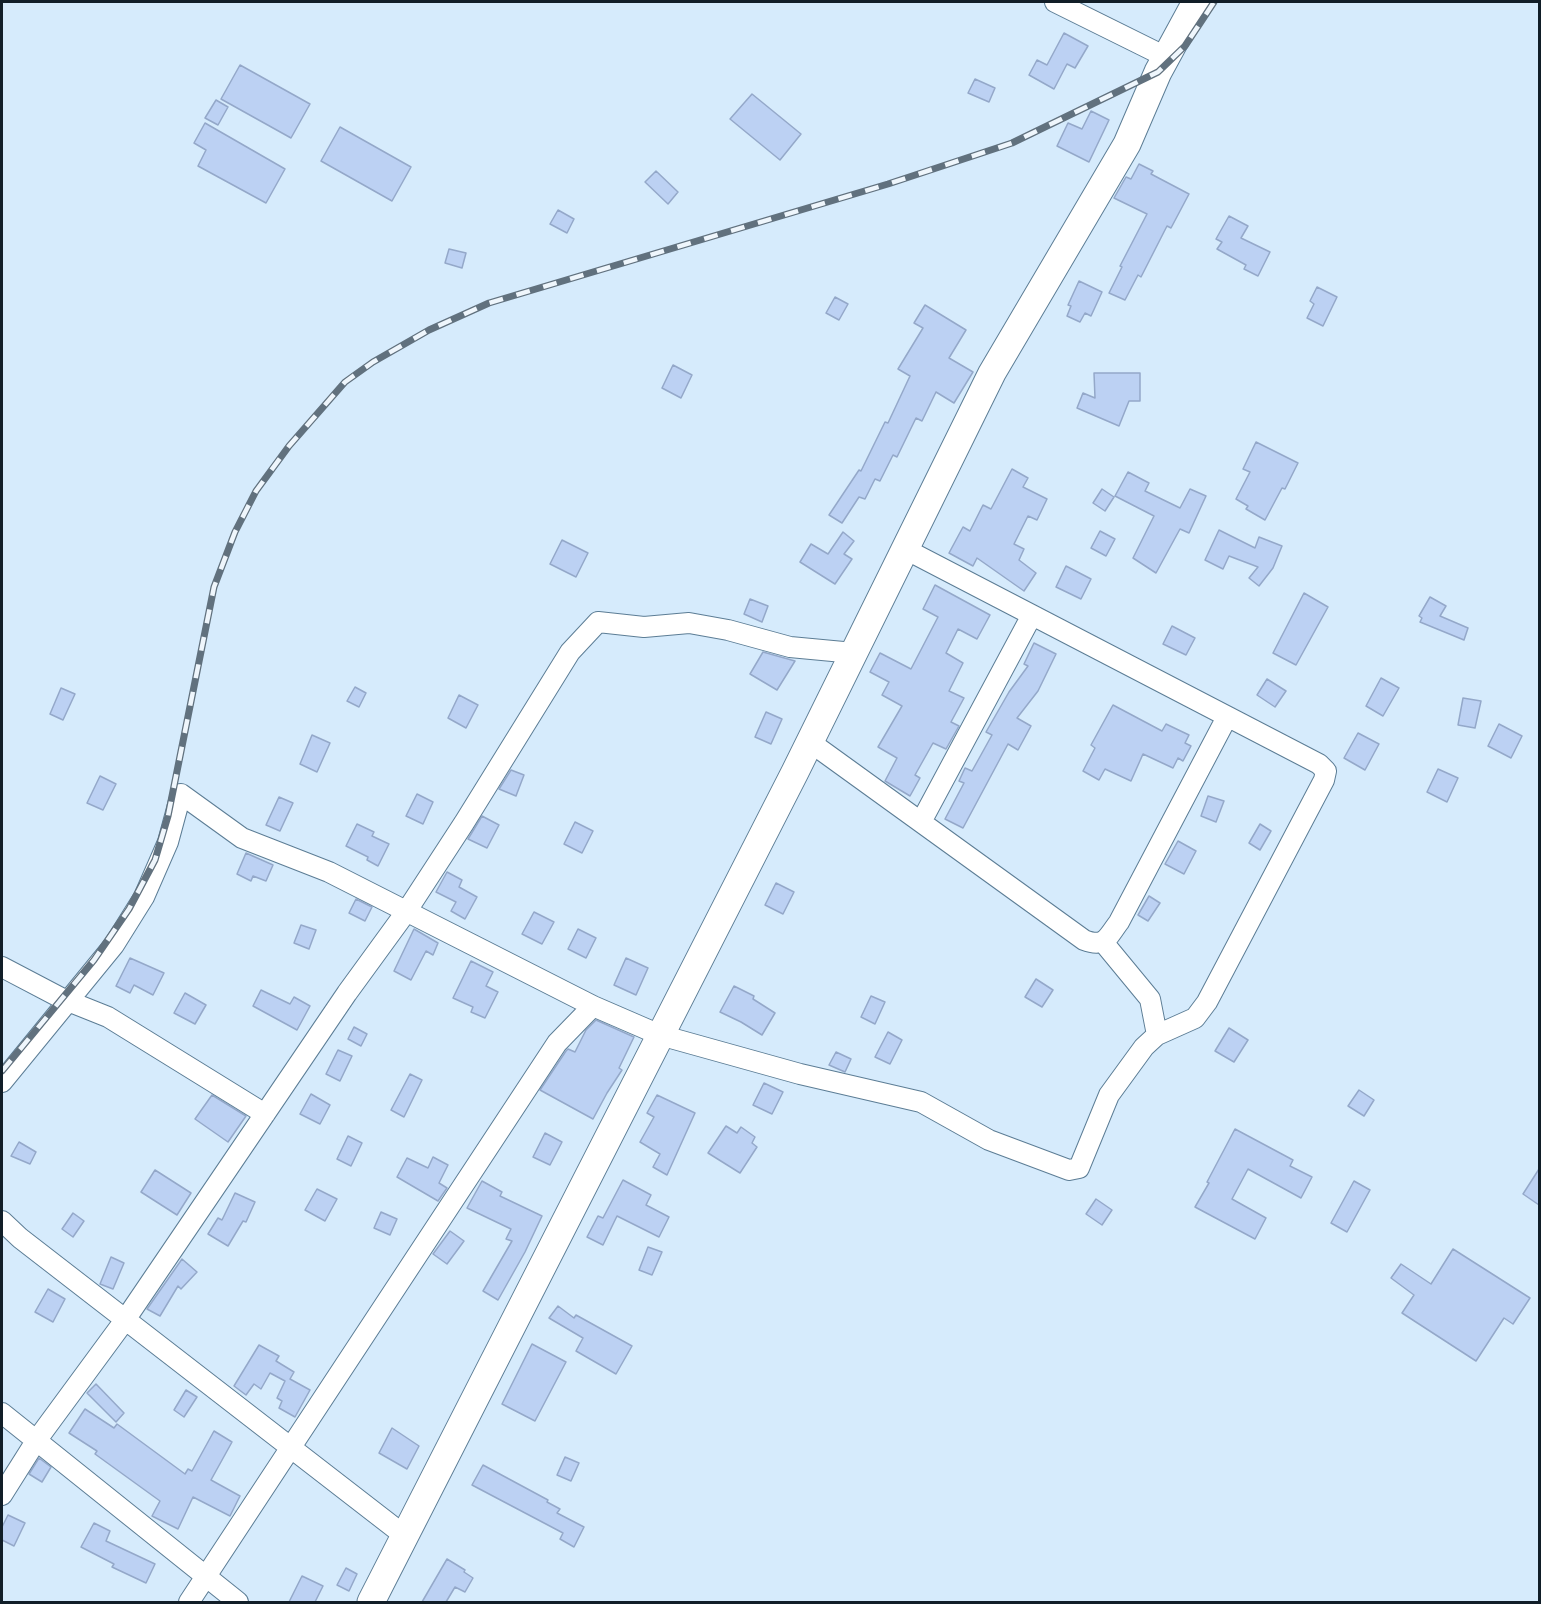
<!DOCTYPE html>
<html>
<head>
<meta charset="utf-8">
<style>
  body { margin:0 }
  #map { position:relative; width:1541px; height:1604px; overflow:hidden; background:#d6ebfc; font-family:"Nunito Sans",sans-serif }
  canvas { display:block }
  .frame { position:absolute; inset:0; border:3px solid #111e28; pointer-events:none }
</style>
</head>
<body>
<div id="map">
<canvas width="1541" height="1604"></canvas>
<div class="frame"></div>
</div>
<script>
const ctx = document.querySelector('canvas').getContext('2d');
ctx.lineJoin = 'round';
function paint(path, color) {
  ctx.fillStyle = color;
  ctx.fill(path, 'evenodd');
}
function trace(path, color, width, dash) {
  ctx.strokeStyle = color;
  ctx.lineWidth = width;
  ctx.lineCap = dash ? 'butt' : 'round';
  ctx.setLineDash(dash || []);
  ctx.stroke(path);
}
const building = new Path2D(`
  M1064,33L1088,46L1075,68L1067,64L1054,89L1029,75L1037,60L1047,65Z
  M240,65L310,104L291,138L221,99Z
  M975,79L995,88L989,102L968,93Z
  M752,94L801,134L780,160L730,119Z
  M216,100L228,107L218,125L205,118Z
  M1091,111L1109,120L1089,162L1057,146L1068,123L1082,129Z
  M205,123L285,169L266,203L198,166L206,150L194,143Z
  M340,127L411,167L392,201L321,161Z
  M1139,164L1153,171L1151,174L1189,194L1171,228L1167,226L1141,277L1138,275L1125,300L1109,293L1122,267L1120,266L1147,214L1114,198L1126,177L1131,179Z
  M656,171L678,192L668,204L645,182Z
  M558,210L574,219L567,233L550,224Z
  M1229,216L1248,226L1241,238L1270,252L1258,276L1244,269L1246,265L1217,249L1222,242L1216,239Z
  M449,249L466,253L462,268L445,263Z
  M1079,281L1102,292L1091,316L1085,313L1080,322L1067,316L1071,306L1068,305Z
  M1317,287L1337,297L1323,326L1307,318L1314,304L1310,301Z
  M835,297L848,304L839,320L826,313Z
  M925,305L966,330L949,358L973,372L954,403L936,392L922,421L916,418L897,457L893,455L880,481L875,479L865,499L859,497L842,523L829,515L859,470L861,471L885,422L888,423L910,376L898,369L923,328L914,323Z
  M673,365L692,375L681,398L662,388Z
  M1094,373H1140V401H1129L1119,426L1077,408L1083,393L1095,398Z
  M1256,442L1298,463L1285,489L1282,488L1265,520L1246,509L1248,506L1236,499L1250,472L1243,469Z
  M1012,469L1028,478L1023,487L1047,499L1037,520L1028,516L1014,544L1024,549L1019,560L1036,573L1024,591L977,558L973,566L949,553L963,527L970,531L983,505L991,509Z
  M1128,472L1149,483L1145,491L1180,508L1190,489L1206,496L1189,533L1180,529L1156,573L1133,558L1154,516L1115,496Z
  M1102,489L1114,497L1105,511L1093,503Z
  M1219,530L1255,548L1259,537L1282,546L1273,568L1259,586L1249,578L1258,567L1229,556L1223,569L1205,560Z
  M1100,531L1115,539L1106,556L1091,548Z
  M843,532L854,541L844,554L852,559L835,584L800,562L811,544L828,554Z
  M562,540L588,553L576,577L550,564Z
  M1066,566L1091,579L1081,599L1056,587Z
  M935,585L990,615L977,639L958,629L946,653L963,663L949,691L964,698L951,722L959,726L946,749L933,743L915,775L920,778L910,796L885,781L897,758L878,747L902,706L882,695L889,682L870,672L880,653L911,669L938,617L923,609Z
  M1304,593L1328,607L1296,665L1273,653Z
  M1430,597L1446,606L1440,616L1468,628L1464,640L1420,622L1422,618L1419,616Z
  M750,599L768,606L762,622L744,614Z
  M1172,626L1195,638L1186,655L1163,644Z
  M1034,643L1056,654L1038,691L1017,718L1031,726L1018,750L1008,744L963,828L945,819L964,783L959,781L965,768L972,771L992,735L986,732L1009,692L1028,666L1024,664Z
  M763,652L795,661L777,690L750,674Z
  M1381,678L1399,688L1383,716L1366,706Z
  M1267,679L1286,691L1275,707L1257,695Z
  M355,687L366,693L359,707L347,701Z
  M61,688L75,694L63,720L50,714Z
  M459,695L478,705L466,728L448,718Z
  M1463,698L1481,701L1475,728L1458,725Z
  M1113,705L1162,731L1166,724L1189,735L1185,743L1191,746L1183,761L1178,758L1173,768L1143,754L1131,781L1105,769L1099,780L1083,771L1095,748L1091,745Z
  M766,712L782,719L771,744L755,737Z
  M1499,724L1522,736L1511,758L1488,746Z
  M1358,733L1379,744L1365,770L1344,758Z
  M312,735L330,743L317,772L300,764Z
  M1438,769L1458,778L1447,802L1427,792Z
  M511,770L524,775L516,796L499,789Z
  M100,776L116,784L103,810L87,803Z
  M417,794L433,802L423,824L406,816Z
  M1208,796L1224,801L1216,822L1201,816Z
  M279,797L293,803L280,831L266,825Z
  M482,816L499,825L487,848L468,839Z
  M575,822L593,831L582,853L564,844Z
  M357,824L374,832L372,836L389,844L378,866L367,860L368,857L346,846Z
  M1260,824L1271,831L1260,850L1249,843Z
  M1178,841L1196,851L1184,874L1165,864Z
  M246,853L273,865L266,881L253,876L251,881L237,874Z
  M447,872L462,880L459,887L477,897L465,919L451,911L456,902L436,892Z
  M776,883L794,892L783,914L765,905Z
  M1149,896L1160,903L1148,921L1138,915Z
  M356,899L372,907L365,921L349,913Z
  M534,912L554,922L542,944L522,934Z
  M301,925L316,930L309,949L294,943Z
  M414,929L438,943L433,955L426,951L411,980L394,971Z
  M578,929L596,938L586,958L568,949Z
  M130,958L164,973L153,995L134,985L130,993L116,986Z
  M626,958L648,968L636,995L614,985Z
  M471,961L493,972L486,986L498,992L485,1018L471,1012L473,1007L453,998Z
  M1036,979L1053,990L1042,1007L1025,997Z
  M734,986L754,996L753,999L775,1013L762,1035L741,1022L720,1012Z
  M261,990L290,1004L294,997L310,1006L297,1030L253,1006Z
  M185,993L206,1005L195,1024L174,1013Z
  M871,996L885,1002L875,1024L861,1017Z
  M596,1020L634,1037L619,1068L622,1070L607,1093L593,1119L540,1090L566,1051L568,1049L575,1052L586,1030Z
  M354,1027L367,1034L361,1046L348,1039Z
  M1229,1028L1248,1040L1234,1062L1215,1051Z
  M888,1032L902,1040L890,1064L875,1057Z
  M338,1050L352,1056L340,1081L326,1074Z
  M836,1052L851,1059L845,1072L829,1065Z
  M410,1074L422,1080L404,1117L391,1110Z
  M764,1083L783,1092L772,1114L753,1105Z
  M1359,1090L1374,1100L1364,1116L1348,1106Z
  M311,1094L330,1105L320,1124L300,1114Z
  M212,1095L246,1116L228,1142L195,1119Z
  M657,1095L695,1113L667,1175L653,1167L660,1154L640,1142L654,1117L647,1113Z
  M726,1126L737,1133L741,1127L755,1137L752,1143L757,1147L740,1173L708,1153Z
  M1235,1129L1293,1160L1290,1166L1312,1177L1301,1198L1248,1169L1232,1199L1266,1218L1255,1239L1195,1207L1209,1183L1207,1182Z
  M545,1133L562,1142L550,1165L533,1157Z
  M348,1136L362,1143L351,1166L337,1159Z
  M19,1142L36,1152L30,1164L11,1156Z
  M433,1157L448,1165L439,1183L447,1188L438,1201L397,1177L407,1158L428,1168Z
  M1539,1169V1205L1523,1194Z
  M155,1170L191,1193L177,1215L141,1192Z
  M623,1180L651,1195L646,1205L669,1217L659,1237L617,1216L603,1245L587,1237L598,1216L603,1218Z
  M482,1181L502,1192L500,1196L542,1216L525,1252L498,1300L483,1291L512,1241L506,1239L511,1229L467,1208Z
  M1354,1181L1370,1190L1347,1232L1331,1223Z
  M317,1189L337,1199L325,1221L305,1210Z
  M235,1193L255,1202L246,1222L243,1221L228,1246L208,1234L218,1218L222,1220Z
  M1096,1199L1112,1210L1102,1225L1086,1214Z
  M381,1212L397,1219L390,1235L374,1228Z
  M73,1213L84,1221L73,1237L62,1229Z
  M450,1231L464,1241L447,1264L433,1254Z
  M648,1247L662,1252L652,1275L639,1270Z
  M1453,1249L1530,1298L1513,1324L1504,1318L1476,1361L1402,1313L1414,1295L1391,1278L1401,1264L1431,1284Z
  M111,1257L124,1263L113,1289L100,1284Z
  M182,1259L197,1272L181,1289L178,1286L160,1316L147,1309Z
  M48,1289L65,1299L53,1322L35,1312Z
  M558,1306L574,1318L576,1315L632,1346L616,1374L576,1351L583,1338L549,1318Z
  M532,1344L566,1362L535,1421L502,1404Z
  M259,1345L279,1356L276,1361L294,1372L290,1379L310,1390L295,1417L279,1408L282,1401L277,1398L285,1381L270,1373L261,1389L254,1384L246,1395L234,1386Z
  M96,1384L124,1413L116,1422L87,1393Z
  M186,1390L197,1397L184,1417L174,1410Z
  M85,1409L114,1428L117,1424L185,1474L188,1469L192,1471L214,1431L232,1442L211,1480L240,1496L230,1516L193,1497L178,1529L152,1516L160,1501L95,1454L97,1451L69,1433Z
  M392,1428L419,1446L407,1469L379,1453Z
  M565,1457L579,1463L571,1481L557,1475Z
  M39,1458L51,1467L42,1482L29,1474Z
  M483,1465L548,1500L547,1502L560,1509L557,1513L584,1527L574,1547L560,1539L563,1533L472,1485Z
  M8,1515L25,1523L14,1546L2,1540V1527Z
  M94,1523L110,1531L106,1541L155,1564L146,1583L112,1567L114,1564L81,1547Z
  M447,1559L465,1570L464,1572L473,1578L465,1592L455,1587L446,1602H422Z
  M346,1568L357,1574L349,1591L337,1585Z
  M302,1576L323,1586L315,1602H289Z`);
const street = new Path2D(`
  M1055,2L1166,57
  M810,742L1084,940C1105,948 1107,938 1119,922L1227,717
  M921,822L1032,615
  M1103,942L1150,999L1157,1035
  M2,967L63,999L108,1017L265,1114
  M2,1082L114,945L144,897L168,842L181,794L242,838L329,872L593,1006L660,1035L800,1074L921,1102L989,1140L1069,1170L1079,1168L1109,1095L1144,1047L1157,1035L1195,1018L1207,1002L1324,780L1326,771L1319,764L905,549
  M2,1221L20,1238L405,1536
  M2,1413L238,1602
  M2,1495L36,1441L125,1320L347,993L406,912L464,823L570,652L598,622L644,627L689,623L728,630L790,647L854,653
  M189,1602L557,1043L593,1006`);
const secondary = new Path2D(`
  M371,1602L795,772L992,373L1127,144L1158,72L1196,2`);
const rail = new Path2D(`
  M2,1071L94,960L129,909L155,860L168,816L214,587L235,532L256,491L289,446L345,382L373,362L429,330L489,303L888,184L1012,143L1158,72L1185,46L1214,2`);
paint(building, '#bcd1f3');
trace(building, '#94a8c9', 1.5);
trace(street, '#5c7d95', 22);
trace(secondary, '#5c7d95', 29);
trace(street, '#fff', 20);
trace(secondary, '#fff', 27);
trace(rail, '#61717e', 7);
trace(rail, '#eff6fc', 4.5, [14]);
</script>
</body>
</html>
